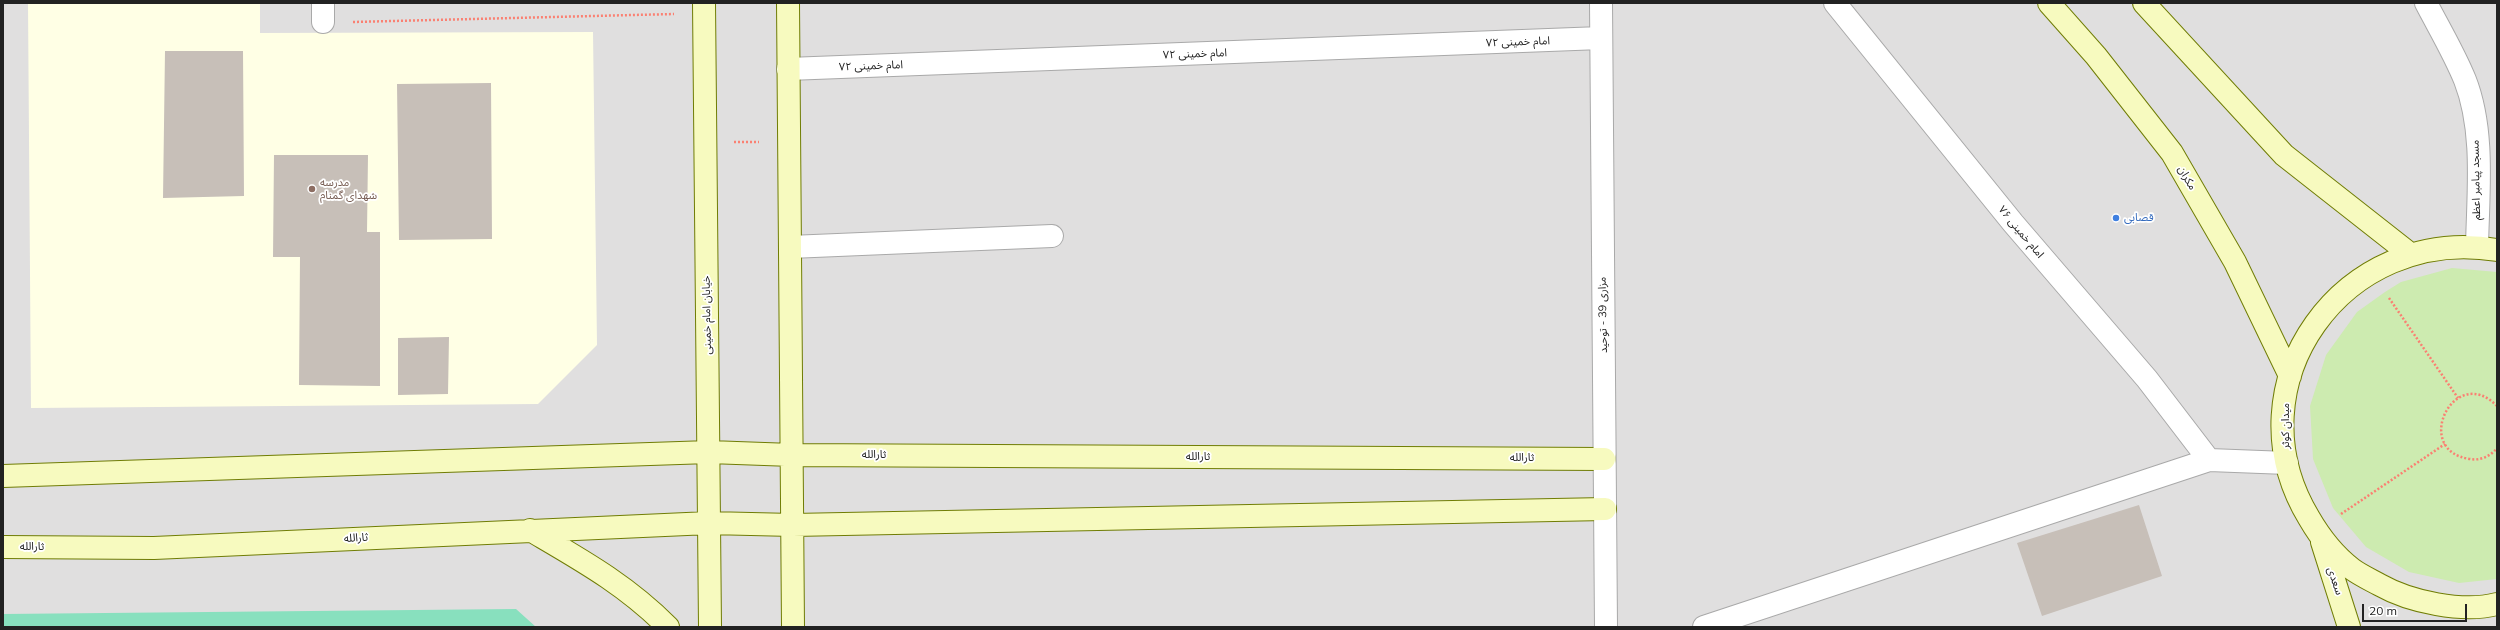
<!DOCTYPE html>
<html>
<head>
<meta charset="utf-8">
<style>
  body { margin:0 }
  #map { position:relative; width:2500px; height:630px; overflow:hidden; background:#f2efe9; font-family:Mulish,sans-serif }
  canvas { display:block }
  .frame { position:absolute; inset:0; border:4px solid #222; pointer-events:none }
  .scale { position:absolute; left:2362px; top:604px; width:105px; height:18px; box-sizing:border-box; border:2px solid #222; border-top:0; padding-left:5px; font-size:12px; line-height:14px; white-space:nowrap; color:#222; -webkit-text-stroke:3px #fff; paint-order:stroke }
</style>
</head>
<body>
<div id="map">
<canvas width="2500" height="630"></canvas>
<div class="frame"></div>
<div class="scale">20 m</div>
</div>
<script>
const ctx = document.querySelector('canvas').getContext('2d');
ctx.lineJoin = 'round';
function paint(path, color) {
  ctx.fillStyle = color;
  ctx.fill(path, 'evenodd');
}
function trace(path, color, width, dash) {
  ctx.strokeStyle = color;
  ctx.lineWidth = width;
  ctx.lineCap = dash ? 'butt' : 'round';
  ctx.setLineDash(dash || []);
  ctx.stroke(path);
}
function write(font, color, halo, rows, align = 'center') {
  ctx.font = font + ' Mulish,"Noto Sans Arabic",sans-serif';
  ctx.lineWidth = 3.5;
  ctx.setLineDash([]);
  ctx.textBaseline = 'middle';
  ctx.strokeStyle = halo;
  ctx.fillStyle = color;
  for (const [text, x, y, turn = 0] of rows) {
    ctx.save();
    ctx.translate(x, y);
    ctx.rotate((+turn || 0) * Math.PI / 180);
    ctx.textAlign = isNaN(turn) ? turn : align;
    if (halo) ctx.strokeText(text, 0, 0);
    ctx.fillText(text, 0, 0);
    ctx.restore();
  }
}
const residential = new Path2D(`
  M3,3H2497V627H3Z`);
const education = new Path2D(`
  M28,3H260V33L593,32L597,345L538,404L31,408Z`);
const grass = new Path2D(`
  M2452,268L2497,272V579L2459,583L2409,572L2366,547L2333,508L2313,459L2310,406L2326,355L2357,312L2385,292L2401,282Z`);
const pitch = new Path2D(`
  M516,609L536,627H3V614Z`);
const building = new Path2D(`
  M165,51H243L244,196L163,198Z
  M491,83L492,239L399,240L397,84Z
  M274,155H368L367,232H380V386L299,385L300,257H273Z
  M449,337L448,394L398,395V338Z
  M2139,505L2162,576L2042,616L2017,543Z`);
const path = new Path2D(`
  M353,22L674,14
  M734,142H759
  M2389,298L2458,398
  M2497,406C2454,362 2411,451 2470,459C2480,461 2491,456 2497,448
  M2341,514L2445,444`);
const street = new Path2D(`
  M323,3V22
  M1601,3L1606,627
  M1835,3L2013,223L2147,379L2209,460
  M2426,3C2439,28 2454,53 2465,80C2485,131 2478,193 2477,247
  M788,69L1601,38
  M790,247L1052,236
  M1704,627L2209,460L2287,463`);
const secondary = new Path2D(`
  M704,3L710,627
  M788,3L793,627
  M2049,3L2096,56L2172,153L2235,262L2290,376
  M2144,3L2284,155L2410,254
  M2497,250C2344,224 2228,384 2309,518C2320,537 2335,556 2352,569C2360,575 2371,580 2380,585C2410,602 2463,613 2497,604
  M3,476L709,452L792,455L1604,459
  M530,530C581,560 625,584 668,627
  M2322,542L2349,627
  M3,547L154,548L709,523L793,525L1605,509`);
const markers = [
  [312,189,4,"#8d6e63"],
  [2116,218,4,"#3f7fe0"]
];
const streetNames = [
  ["امام خمینی ۷۲",1518,42,-2],
  ["امام خمینی ۷۲",1195,54,-2],
  ["امام خمینی ۷۲",871,66,-2],
  ["مکران",2187,178,60],
  ["مسجد پیامبر اعظم",2476,180,-91],
  ["امام خمینی ۷۶",2021,232,50],
  ["خیابان امام خمینی",707,315,-91],
  ["مزاری 39 - توحید",1603,315,-91],
  ["میدان کوثر",2286,426,-90],
  ["ثارالله",874,455],
  ["ثارالله",1198,457],
  ["ثارالله",1522,458],
  ["ثارالله",356,538,-3],
  ["ثارالله",32,547],
  ["سعدی",2335,581,71]
];
const educationNames = [
  ["مدرسه",320,183],
  ["شهدای گمنام",320,196]
];
const shopNames = [
  ["قصابی",2124,218]
];
paint(residential, '#e0dfdf');
paint(education, '#ffffe5');
paint(grass, '#cdebb0');
paint(pitch, '#88e0be');
paint(building, '#c7bfb8');
trace(street, '#a9a9a9', 24);
trace(secondary, '#707d05', 24);
trace(path, '#fa8072', 2.5, [2, 2]);
trace(street, '#fff', 22);
trace(secondary, '#f7fabf', 22);
for (const [x, y, r, color] of markers) {
  const dot = new Path2D();
  dot.arc(x, y, r, 0, 2 * Math.PI);
  ctx.fillStyle = color;
  ctx.fill(dot);
  trace(dot, '#fff', 1.5);
}
write('11px', '#222', '#fff', streetNames);
write('11px', '#785e54', '#fff', educationNames, 'left');
write('11px', '#366cbe', '#fff', shopNames, 'left');
</script>
</body>
</html>
